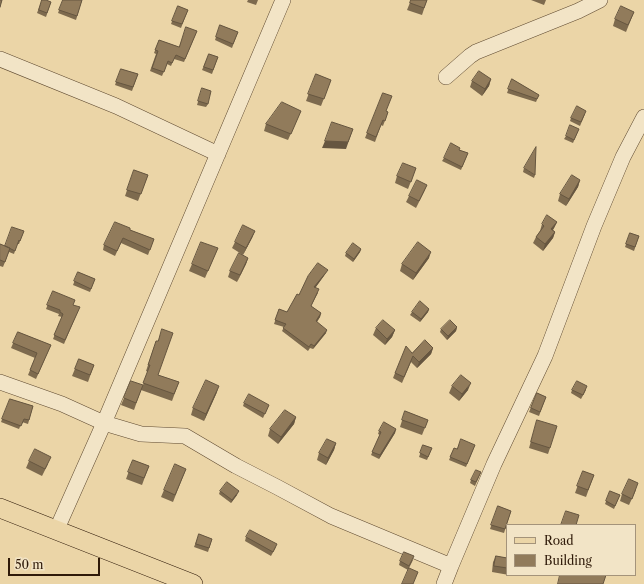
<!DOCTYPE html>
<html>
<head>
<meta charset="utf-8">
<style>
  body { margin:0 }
  #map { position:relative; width:644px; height:584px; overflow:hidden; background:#ebd5a7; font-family:"Libre Caslon Text",serif }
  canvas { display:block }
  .legend { position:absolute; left:506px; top:524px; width:130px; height:52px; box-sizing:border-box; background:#f2e4c6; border:1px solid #a4937a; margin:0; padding:5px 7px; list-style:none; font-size:12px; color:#2f1a09 }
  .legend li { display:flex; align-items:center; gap:8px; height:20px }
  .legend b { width:20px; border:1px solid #a4937a }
  .scale { position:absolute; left:8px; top:558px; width:92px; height:18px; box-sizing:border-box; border:2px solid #2f1a09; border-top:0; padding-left:5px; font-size:12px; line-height:14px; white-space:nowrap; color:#2f1a09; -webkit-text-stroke:3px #f2e4c6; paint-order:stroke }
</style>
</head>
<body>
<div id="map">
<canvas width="644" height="584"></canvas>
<ul class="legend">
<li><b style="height:5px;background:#ebd5a7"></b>Road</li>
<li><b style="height:11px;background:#917b5b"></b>Building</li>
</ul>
<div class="scale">50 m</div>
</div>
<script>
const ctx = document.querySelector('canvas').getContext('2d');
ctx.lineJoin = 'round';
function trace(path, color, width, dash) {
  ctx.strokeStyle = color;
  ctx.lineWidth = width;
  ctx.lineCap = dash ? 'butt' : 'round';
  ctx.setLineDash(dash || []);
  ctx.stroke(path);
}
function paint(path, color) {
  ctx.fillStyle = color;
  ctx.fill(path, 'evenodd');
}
const minor = new Path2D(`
  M0,59L116,106L218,154
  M446,77L470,56L476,52L578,11L600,0
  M0,382L62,404L104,423L141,434L185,436L236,466L277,487L331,516L451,566
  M56,531L104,423L283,0
  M444,584L451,566L494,464L545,356L594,226L623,157L644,117`);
const major = new Path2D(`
  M0,508L193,584`);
const wall = new Path2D(`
  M42,0L51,2L46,17L37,13Z
  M63,0H82L76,20L58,13Z
  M248,0H258L256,5L247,2Z
  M411,0H427L422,15L407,10Z
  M531,0H546L544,5Z
  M178,6L188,10L181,28L171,24Z
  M634,12L626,32L613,26L615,19Z
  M220,25L238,32L232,48L215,40Z
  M197,31L184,62L174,59L171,66L167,64L162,76L150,71L156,54L154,53L159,40L179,47Z
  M209,54L218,57L212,74L202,70Z
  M121,69L138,74L132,91L115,85Z
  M316,74L331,80L321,106L306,101Z
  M491,79L489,86L482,96L470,87L472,81Z
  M512,79L539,95L536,102L507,93Z
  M201,92L208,104L206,107L197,105Z
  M383,93L386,111L388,112L383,126L381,125L375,142L365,138Z
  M301,111L288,140L264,131L266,124Z
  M585,114L580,126L570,121L571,118Z
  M579,129L573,143L564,139L566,136Z
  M459,150L468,153L461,170L442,161L444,158Z
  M416,168L408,189L395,183L397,176Z
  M524,168L535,175L534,178L523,172Z
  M134,170L148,175L138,201L125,196Z
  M580,180L578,187L566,206L558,201L560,194Z
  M427,185L424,192L416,208L406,202L409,196Z
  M557,222L553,230L555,232L553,238L543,251L533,243L536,237L540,231L542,224Z
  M130,230L154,239L148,255L121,243L115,256L103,250L104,245Z
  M24,231L19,244H17L14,254L9,252L3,267L0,266V244L5,246Z
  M255,231L252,238L243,255L232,248L235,242Z
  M630,233L639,236L634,251L625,247Z
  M218,248L205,278L189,271L192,264Z
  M361,249L360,252L353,262L345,256L346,253Z
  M248,258L246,264L237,282L228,277L230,271Z
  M429,258L413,280L400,271L402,264Z
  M78,272L95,279L90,292L73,285Z
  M326,273L315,288L318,293L311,306L321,313L320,317L317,322L326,333L313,349L310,348L308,351L282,331L284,327L274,324L279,309L287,312L299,295Z
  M53,291L73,305L78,311L64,344L53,339L62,317L58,316L59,314L46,309Z
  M429,309L428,312L420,322L410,315L412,312Z
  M457,327L456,331L447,340L440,332L441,329Z
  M376,328L395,330L392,337L385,345L373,335Z
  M18,332L51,345L36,379L28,375L35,358L11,348Z
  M154,347L158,375L179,382L172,401L141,390L134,410L121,405L124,398L143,385L148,372L146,371Z
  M433,348L431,354L417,368L411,362L402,383L393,378L395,373L412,353Z
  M79,359L94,365L88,382L72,376Z
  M452,386L468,390L459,401L449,393Z
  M572,390H586L581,399L571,393Z
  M217,392L204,421L191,415L193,408Z
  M537,393L546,397L539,416L529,412Z
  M10,399L33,406L28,424L22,422L19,429L1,422Z
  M244,403L269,405L263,418L243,406Z
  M405,411L428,420L422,435L400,427Z
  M296,417L294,424L278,444L268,436L270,429Z
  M537,420L550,448L548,454L529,448Z
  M396,429L395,433L379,459L371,455L380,435L378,434L379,431Z
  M336,443L334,450L326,465L317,460L319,453Z
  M423,445L432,448L427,460L419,457Z
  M475,445L466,467L449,460L454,448L457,449Z
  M133,460L149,466L142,485L126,479Z
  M29,461L48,464L42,476L26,468Z
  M186,469L173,502L161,497L164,490Z
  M583,471L594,475L586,497L575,493Z
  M481,472L475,486L470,483L471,480Z
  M636,490L629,505L620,501L622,494Z
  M220,491L237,495L231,503L219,494Z
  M610,491L620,495L614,509L605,504Z
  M498,506L511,511L504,533L490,529Z
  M199,534L212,539L208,552L194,547Z
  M246,537L276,547L271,556L245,541Z
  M496,556L507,558V575H509L492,572L493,562Z
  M413,560L408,570L399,565L400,561Z`);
const shadedWall = new Path2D(`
  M491,79L489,86L482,96L485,89Z
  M353,129L346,149L322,148L325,141Z
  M580,180L578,187L566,206L569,199Z
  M557,222L554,228L549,235L551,229Z
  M255,231L252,238L243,255L246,248Z
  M555,232L553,238L543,251L545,244Z
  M361,249L360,252L353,262L354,259Z
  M431,252L429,258L413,280L416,273Z
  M248,258L246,264L237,282L240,275Z
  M328,270L326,273L313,291L314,287Z
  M429,309L428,312L420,322L421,319Z
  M321,313L320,317L315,324L316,321Z
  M457,327L456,331L447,340L448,336Z
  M327,330L326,333L313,349L314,346Z
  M395,330L392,337L385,345L387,339Z
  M433,348L431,354L417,368L419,362Z
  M471,383L468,390L459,401L462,394Z
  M219,386L217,392L204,421L206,414Z
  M296,417L294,424L278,444L281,437Z
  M396,429L395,433L379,459L380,455Z
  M336,443L334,450L326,465L328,458Z
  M239,491L237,495L231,503L232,500Z`);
const building = new Path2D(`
  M0,0H2L0,7Z
  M42,0H46L51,2L47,13L39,10Z
  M63,0H82L77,16L59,10Z
  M411,0H427L424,8L410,3Z
  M178,6L188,10L182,24L172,21Z
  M621,6L634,12L628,25L615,19Z
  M220,25L238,32L233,44L216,37Z
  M186,27L197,31L185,59L176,55L172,63L168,61L164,72L152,68L158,51L155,50L159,40L179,47Z
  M209,54L218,57L213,70L204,67Z
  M121,69L138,74L133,87L116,82Z
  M479,71L491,79L485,89L472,81Z
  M316,74L331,80L324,99L308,94Z
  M512,79L539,95L537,99L508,89Z
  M202,88L211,91L208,104L198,101Z
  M383,93L392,96L386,111L388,112L385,121L383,120L376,137L367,133Z
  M282,102L301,111L291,134L266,124Z
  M577,106L586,111L581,122L571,118Z
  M332,122L353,129L348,142L325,141Z
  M570,125L579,129L574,140L566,136Z
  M451,143L460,148L459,150L468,153L462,167L444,158Z
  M536,147L535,175L524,168Z
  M403,163L416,168L411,182L397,176Z
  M134,170L148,175L141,194L127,190Z
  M572,175L580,180L569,199L560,194Z
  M417,180L427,185L419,201L409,196Z
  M547,215L557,222L551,229L555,232L545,244L536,237L544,226L542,224Z
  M115,222L130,228V230L154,239L150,250L123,238L117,251L104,245Z
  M243,225L255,231L246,248L235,242Z
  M12,227L24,231L20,241L19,240L15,251L5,246Z
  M630,233L639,236L635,247L626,244Z
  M201,242L218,248L208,271L192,264Z
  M418,242L431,252L416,273L402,264Z
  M353,243L361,249L354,259L346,253Z
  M0,244L10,248L5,262L0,260Z
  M239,253L248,258L240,275L230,271Z
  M318,263L328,270L314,287L319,289L311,306L321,313L316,321L327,330L314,346L311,344L309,347L283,328L286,324L275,320L279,309L287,312L297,294L299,295L308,276Z
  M78,272L95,279L91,289L74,281Z
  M53,291L75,300L73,305L80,307L65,340L54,335L63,314L60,312V310L47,305Z
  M420,301L429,309L421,319L412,312Z
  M383,320L395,330L387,339L376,328Z
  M450,320L457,327L448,336L441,329Z
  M162,329L173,333L158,375L179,382L174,394L143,383L150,365H148L156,341H158Z
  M18,332L51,345L38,374L30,370L37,353L13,343Z
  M425,340L433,348L419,362L413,356L404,377L395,373L406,346L412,353Z
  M79,359L94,365L90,375L75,369Z
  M461,375L471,383L462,394L452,386Z
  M206,380L219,386L206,414L193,408Z
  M131,381L143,385L136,403L124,398Z
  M577,381L587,386L583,395L572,390Z
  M537,393L546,397L540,412L531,408Z
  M249,394L269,405L265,414L244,403Z
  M10,399L33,406L29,420L24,419L21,426L2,419Z
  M285,410L296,417L281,437L270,429Z
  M405,411L428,420L425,428L402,420Z
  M537,420L557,426L550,448L531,442Z
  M384,422L396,429L380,455L372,452L381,432L379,431Z
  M327,439L336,443L328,458L319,453Z
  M461,439L475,445L467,464L450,457L454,448L457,449Z
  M423,445L432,448L428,457L420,453Z
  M35,449L51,457L45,469L29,461Z
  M133,460L149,466L144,478L128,472Z
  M175,464L186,469L175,495L164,490Z
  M476,470L481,472L476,482L471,480Z
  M583,471L594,475L588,490L577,486Z
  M629,479L638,483L632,499L622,494Z
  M227,482L239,491L232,500L220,491Z
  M610,491L620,495L615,506L606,501Z
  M498,506L511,511L505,529L491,525Z
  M566,511L579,515L576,525H561Z
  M250,530L277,544L273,552L246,537Z
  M199,534L212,539L209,548L196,544Z
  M404,552L414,556L409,566L400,561Z
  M496,556L507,558V568L494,566Z
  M409,568L418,572L413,584H402Z
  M560,575H606L603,584H558Z`);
trace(minor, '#5e4930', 16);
trace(major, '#2f1a09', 20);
trace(minor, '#f2e4c6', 15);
trace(major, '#ebd5a7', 19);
paint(wall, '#7d6a4e');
paint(shadedWall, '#665640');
paint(building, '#917b5b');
trace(building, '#665640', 1);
</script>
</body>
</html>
